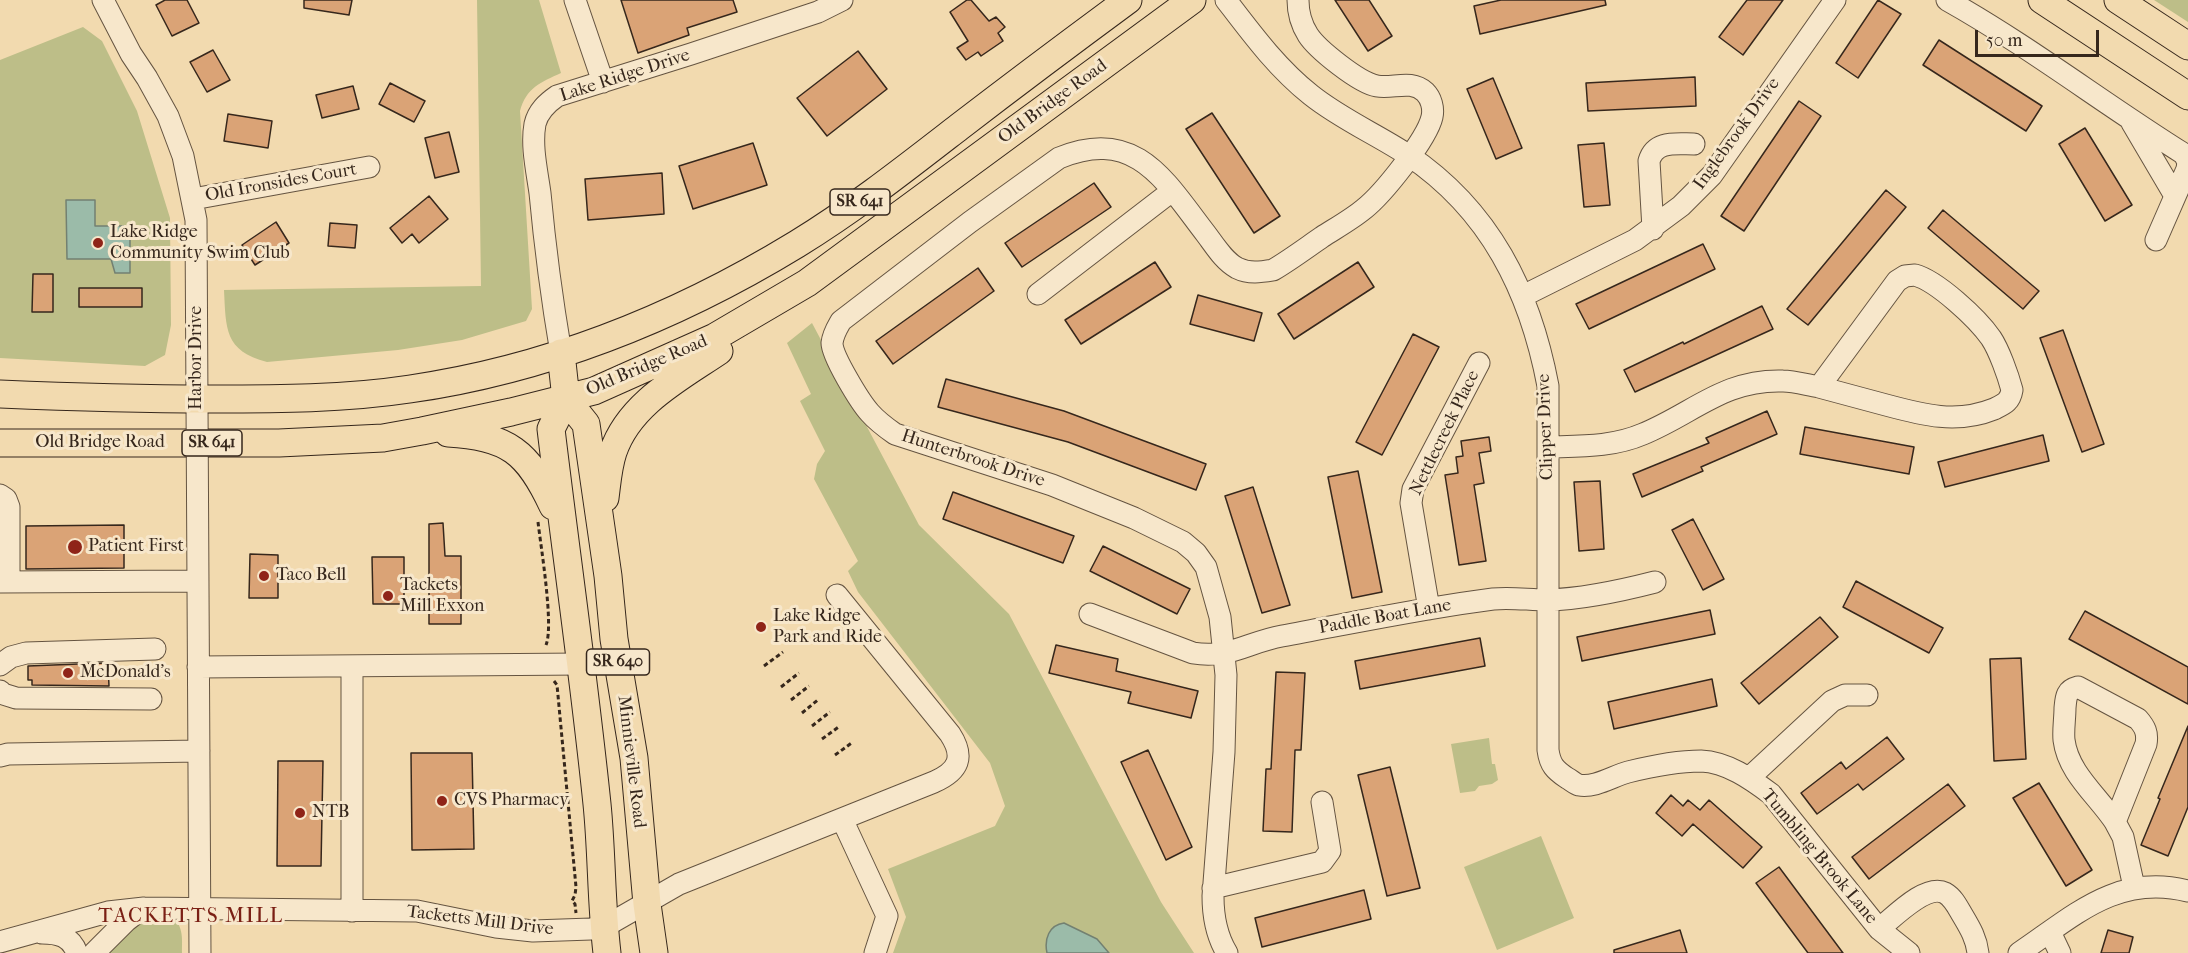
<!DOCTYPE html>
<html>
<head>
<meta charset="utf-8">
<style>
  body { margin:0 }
  #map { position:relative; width:2188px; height:953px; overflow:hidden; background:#f2daaf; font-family:"IM FELL French Canon",serif }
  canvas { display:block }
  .scale { position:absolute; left:1975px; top:30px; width:124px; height:27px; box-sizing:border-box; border:3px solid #36271c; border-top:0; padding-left:8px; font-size:18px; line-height:21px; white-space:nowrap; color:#36271c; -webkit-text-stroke:4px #f7e7cb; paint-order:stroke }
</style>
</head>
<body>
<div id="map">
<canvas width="2188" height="953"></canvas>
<div class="scale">50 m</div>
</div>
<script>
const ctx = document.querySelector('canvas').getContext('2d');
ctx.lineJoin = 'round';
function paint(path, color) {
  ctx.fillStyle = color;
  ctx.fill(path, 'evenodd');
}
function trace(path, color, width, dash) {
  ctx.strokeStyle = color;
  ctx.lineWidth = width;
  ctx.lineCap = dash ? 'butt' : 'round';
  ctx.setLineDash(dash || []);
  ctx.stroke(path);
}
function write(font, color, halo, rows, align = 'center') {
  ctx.font = font + ' "IM FELL French Canon",serif';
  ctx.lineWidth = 6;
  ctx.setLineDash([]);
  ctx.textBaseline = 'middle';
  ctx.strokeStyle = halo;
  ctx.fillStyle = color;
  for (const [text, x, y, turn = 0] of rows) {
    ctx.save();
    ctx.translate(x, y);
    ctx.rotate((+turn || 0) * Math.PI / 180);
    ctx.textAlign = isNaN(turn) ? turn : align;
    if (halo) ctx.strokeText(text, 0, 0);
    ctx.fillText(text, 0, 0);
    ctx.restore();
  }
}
const green = new Path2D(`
  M477,0H539L561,73C541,82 526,88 520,111L532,309L526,321L462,340L398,350L267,362C224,351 226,328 224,290L481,286Z
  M2154,0H2188V22Z
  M83,27L102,41L137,111L170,218L171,325L165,355L145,366L0,358V60Z
  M812,323L919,525L1009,614L1161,902L1194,953H893L906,917L888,869L995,826L1005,806L990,763L858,592L848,571L858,561L814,479L817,464L825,451L800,401L811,394L787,343Z
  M1489,738L1492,764H1495L1498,780L1492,784L1479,786L1475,791L1460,793L1451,744Z
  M1541,836L1574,918L1497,950L1464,867Z
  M172,917C184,926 182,940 182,953H107L141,921L147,918Z`);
const water = new Path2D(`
  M66,200H95V226H130V273H115L111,259H67Z
  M1064,923L1097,939L1109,953H1047C1044,939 1049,925 1064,923Z`);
const building = new Path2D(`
  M165,0H187L199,23L172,36L156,5Z
  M304,0H352L349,15L304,8Z
  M621,0H733L737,12L687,28L689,35L638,53Z
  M967,0H971L989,21L996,17L1005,27L998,33L1003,41L981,56L978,52L966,60L957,48L968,41L950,12Z
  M1335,0H1369L1392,36L1368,51Z
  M1501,0H1605L1606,5L1480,34L1474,6Z
  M1747,0H1783L1743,55L1719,37Z
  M1878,0L1901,14L1858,78L1836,63Z
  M1939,40L2042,106L2026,131L1923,65Z
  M213,50L230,80L207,92L190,62Z
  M858,51L887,89L827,136L797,98Z
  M1695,77L1696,106L1588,111L1586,83Z
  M1493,78L1522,148L1496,159L1467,89Z
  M390,83L425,101L414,122L379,104Z
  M353,86L359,109L322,118L316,95Z
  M1799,101L1821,116L1744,231L1721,216Z
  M1212,113L1280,216L1254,233L1186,129Z
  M228,114L272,121L268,148L224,141Z
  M2085,128L2132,205L2105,221L2059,144Z
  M449,132L459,172L435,178L425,138Z
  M753,143L767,185L693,209L679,166Z
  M1604,143L1610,205L1584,207L1578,145Z
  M662,173L664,214L588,220L585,179Z
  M1094,183L1111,207L1022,267L1005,243Z
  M1886,190L1906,207L1808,325L1787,309Z
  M429,196L448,219L419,243L412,234L402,243L390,228Z
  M1943,210L2039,291L2023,309L1928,228Z
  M276,222L289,243L255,265L242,245Z
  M330,223L357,225L355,248L328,246Z
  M1703,244L1715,269L1589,329L1576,304Z
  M1155,262L1171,287L1081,344L1065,320Z
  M1358,262L1374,287L1294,339L1278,314Z
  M978,268L994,291L893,364L876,341Z
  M33,274H53V312H32Z
  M79,288H142V307H79Z
  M1198,295L1262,313L1254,341L1190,324Z
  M1762,306L1773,329L1635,392L1624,370L1683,342L1684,344Z
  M2063,330L2104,444L2082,452L2040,338Z
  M1413,334L1439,347L1382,455L1356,442Z
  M946,379L1064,411L1206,464L1196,490L1068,442L938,407Z
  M1767,411L1777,434L1701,467L1703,471L1642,497L1633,474L1709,443L1706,438Z
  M1805,427L1914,447L1909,474L1800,454Z
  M2043,435L2049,461L1945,487L1938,462Z
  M1489,437L1491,451L1479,453L1484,483L1474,485L1486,561L1459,565L1445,475L1458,473L1456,457L1463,456L1461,441Z
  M1358,471L1382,592L1352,598L1328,477Z
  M1600,481L1604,549L1579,551L1574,482Z
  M1253,487L1290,605L1262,613L1225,496Z
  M953,492L1074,536L1063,563L943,519Z
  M1693,519L1724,579L1703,590L1672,530Z
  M443,523L445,556H461V624H429V524Z
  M124,525V568L26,569V526Z
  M1103,546L1190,589L1177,614L1090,571Z
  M250,554L278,555V598H249Z
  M372,557H404V604H373Z
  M1856,581L1943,628L1929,653L1843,607Z
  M1710,610L1715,634L1582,661L1577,637Z
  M2085,611L2188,667V704L2069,639Z
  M1820,617L1838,637L1759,704L1741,683Z
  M1480,638L1485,666L1360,689L1355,661Z
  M1056,645L1118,659L1116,671L1198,691L1191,718L1128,703L1131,692L1049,673Z
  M2021,658L2026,759L1994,761L1990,659Z
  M104,663L108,665L109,686L32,685V680H28V666Z
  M1276,672L1305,673L1301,750H1295L1292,832L1263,831L1266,769H1271Z
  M1712,679L1717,706L1614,729L1608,702Z
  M2188,726V807L2168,856L2141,845L2160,799L2158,798Z
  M1887,737L1904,759L1863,790L1858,784L1817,814L1801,793L1841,762L1846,769Z
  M1148,750L1192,847L1166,860L1121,762Z
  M411,753H472L474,849L412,850Z
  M278,761H323L321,866H277Z
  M1390,767L1420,888L1387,896L1358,775Z
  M2039,783L2092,870L2066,886L2013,798Z
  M1948,784L1965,806L1869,879L1852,857Z
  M1671,795L1683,806L1688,800L1700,810L1709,800L1762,847L1743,868L1693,824L1682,836L1656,813Z
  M1779,867L1843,953H1808L1756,883Z
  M1364,890L1371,919L1262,947L1255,918Z
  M1680,930L1687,953H1614V950Z
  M2108,930L2133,937L2129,953H2101Z`);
const path = new Path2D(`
  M538,522C541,548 554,626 546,645
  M764,666L783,652
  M554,681L557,685L576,887L575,895L572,901L575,904L576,913
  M781,687L799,673
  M791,700L809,686
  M802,713L819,699
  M812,726L830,712
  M822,739L840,726
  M835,755L853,742`);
const minor = new Path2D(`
  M103,0L131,54L147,78L168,116L183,156L196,220L200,953
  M575,0L603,82
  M1226,0C1252,34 1277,68 1311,95C1341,119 1376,134 1408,155C1490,210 1530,291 1548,386V750C1550,765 1555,770 1567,778C1571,780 1575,784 1579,785C1595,788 1613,776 1628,772C1652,766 1676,761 1701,761C1727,762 1751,779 1771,794L1879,929L1909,953
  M1947,0C2029,46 2104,104 2184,154L2188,162L2187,169L2156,240
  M2132,123L2175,196
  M193,199L369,167
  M1653,229L1649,161C1655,140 1676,144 1694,144
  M1915,275C1937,281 1977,318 1991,338C1999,350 2008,375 2012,390C2010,402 2004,404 1994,409C1957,424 1923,415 1886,405C1863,399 1841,393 1819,387L1897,281L1905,276Z
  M1038,294L1172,191
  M1523,296L1635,240L1681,206L1712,175L1835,0
  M561,353C552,300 545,247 540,193C537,171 531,146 535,124C538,111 547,103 557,96L691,54L818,12L842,0
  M1549,447C1581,446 1613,447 1643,434C1694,413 1724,379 1783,381C1794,381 1807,385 1819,387
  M0,495L6,499L9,507V582
  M0,582L198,581
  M1429,609L1411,503L1413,489L1479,363
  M1090,614L1193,653C1230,659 1248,642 1282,636C1352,623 1422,608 1493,599C1511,597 1529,600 1548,600C1584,599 1620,591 1655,582
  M0,665L11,657L26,653L155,649
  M198,667L582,664
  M2078,687L2138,719C2145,727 2148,733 2146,744L2115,822C2098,796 2068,773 2064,740C2063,730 2065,718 2065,708C2066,697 2066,690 2078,687Z
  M0,691L3,694L16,698L151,699
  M0,756L8,754L199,751
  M1749,778L1832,701L1845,695H1867
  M842,819L887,916L875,953
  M2115,822L2123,837L2134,887
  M1213,888L1322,862L1330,851L1322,802
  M352,911V666
  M1879,929C1894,917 1926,883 1945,893C1952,897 1956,904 1960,911C1968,925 1976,936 1978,953
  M2050,932L2060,953
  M42,933C58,933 71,936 77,953
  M0,942L108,912L144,908L417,911L496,927L533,931L591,929L604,927L679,884L934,782C959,771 965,757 950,734L837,595
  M94,953L126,921L143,908
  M1227,953C1216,935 1213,916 1213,896L1224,752L1226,675L1220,617L1206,567L1196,553L1183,542L1134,518L1052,485L895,434C885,427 877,421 870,413C860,402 832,356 832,343C833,334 837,328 841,321L970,222L1059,158C1136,126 1165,181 1206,234C1215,246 1224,261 1237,268C1249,274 1261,272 1273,270C1290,260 1306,248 1322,237C1336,228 1352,219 1364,209C1383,194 1427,139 1432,117C1434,108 1431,98 1425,92C1411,79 1393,89 1377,86C1359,83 1317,49 1308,35C1301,24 1298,13 1298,0
  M2019,953C2074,916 2117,873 2188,891`);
const major = new Path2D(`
  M2042,0L2188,96
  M2118,0L2188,46
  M561,353L566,399L551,429C566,554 584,678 597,804C602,853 601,903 607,953
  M0,394C71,397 141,399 211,399C278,399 344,399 410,389C548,369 679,316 797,244C854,209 906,168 959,127C1015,84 1071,42 1128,0
  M566,399L586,424L608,576L614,639L634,758L647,904L654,953
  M448,433C508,436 528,452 553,506
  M0,443H279L383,438L422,431L511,412L594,391L715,337L807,283L1192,0
  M605,498C607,483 608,467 613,452C629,404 679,378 719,351`);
const markers = [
  [98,243,6,"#8f2418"],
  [75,547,8,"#8f2418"],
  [264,576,6,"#8f2418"],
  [388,596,6,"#8f2418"],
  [761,627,6,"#8f2418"],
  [68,673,6,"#8f2418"],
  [442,801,6,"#8f2418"],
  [300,813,6,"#8f2418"]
];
const shields = [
  [860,202,60],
  [212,443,60],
  [618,662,63]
];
const shieldNames = [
  ["SR 641",860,202],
  ["SR 641",212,443],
  ["SR 640",618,662]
];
const streetNames = [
  ["Lake Ridge Drive",625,76,-18],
  ["Old Bridge Road",1053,102,-36],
  ["Inglebrook Drive",1737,134,-54],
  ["Old Ironsides Court",281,183,-10],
  ["Harbor Drive",197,358,-90],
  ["Old Bridge Road",647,366,-23],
  ["Clipper Drive",1546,427,-92],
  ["Nettlecreek Place",1445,433,-64],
  ["Old Bridge Road",100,443],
  ["Hunterbrook Drive",973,459,18],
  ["Paddle Boat Lane",1385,617,-10],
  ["Minnieville Road",631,762,83],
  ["Tumbling Brook Lane",1819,857,50],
  ["Tacketts Mill Drive",480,921,7]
];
const poiNames = [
  ["Lake Ridge",110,233],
  ["Community Swim Club",110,254],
  ["Patient First",88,547],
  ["Taco Bell",276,576],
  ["Tackets",400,586],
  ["Mill Exxon",400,607],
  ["Lake Ridge",773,617],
  ["Park and Ride",773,638],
  ["McDonald's",80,673],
  ["CVS Pharmacy",454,801],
  ["NTB",312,813]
];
const quarterNames = [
  ["TACKETTS MILL",191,917]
];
paint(green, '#bdbe88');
paint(water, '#9bbba9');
trace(water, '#738071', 1.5);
paint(building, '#daa376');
trace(building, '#36271c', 1.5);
trace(minor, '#655441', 23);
trace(major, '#36271c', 29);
trace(path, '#36271c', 3, [4.5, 3]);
trace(minor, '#f7e7cb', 21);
trace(major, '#f2daaf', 27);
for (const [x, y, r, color] of markers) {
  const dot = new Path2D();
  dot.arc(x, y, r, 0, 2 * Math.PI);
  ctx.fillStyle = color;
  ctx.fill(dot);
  trace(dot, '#f7e7cb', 2);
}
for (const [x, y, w] of shields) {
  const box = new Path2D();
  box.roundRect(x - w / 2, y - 13, w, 26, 4.5);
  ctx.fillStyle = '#f7e7cb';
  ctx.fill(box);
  trace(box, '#36271c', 1.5);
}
write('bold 16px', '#36271c', null, shieldNames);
write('18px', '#36271c', '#f7e7cb', streetNames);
write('18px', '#36271c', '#f7e7cb', poiNames, 'left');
ctx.letterSpacing = '1.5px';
write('21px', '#7a1f14', '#f7e7cb', quarterNames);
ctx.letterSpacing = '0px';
</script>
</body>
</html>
